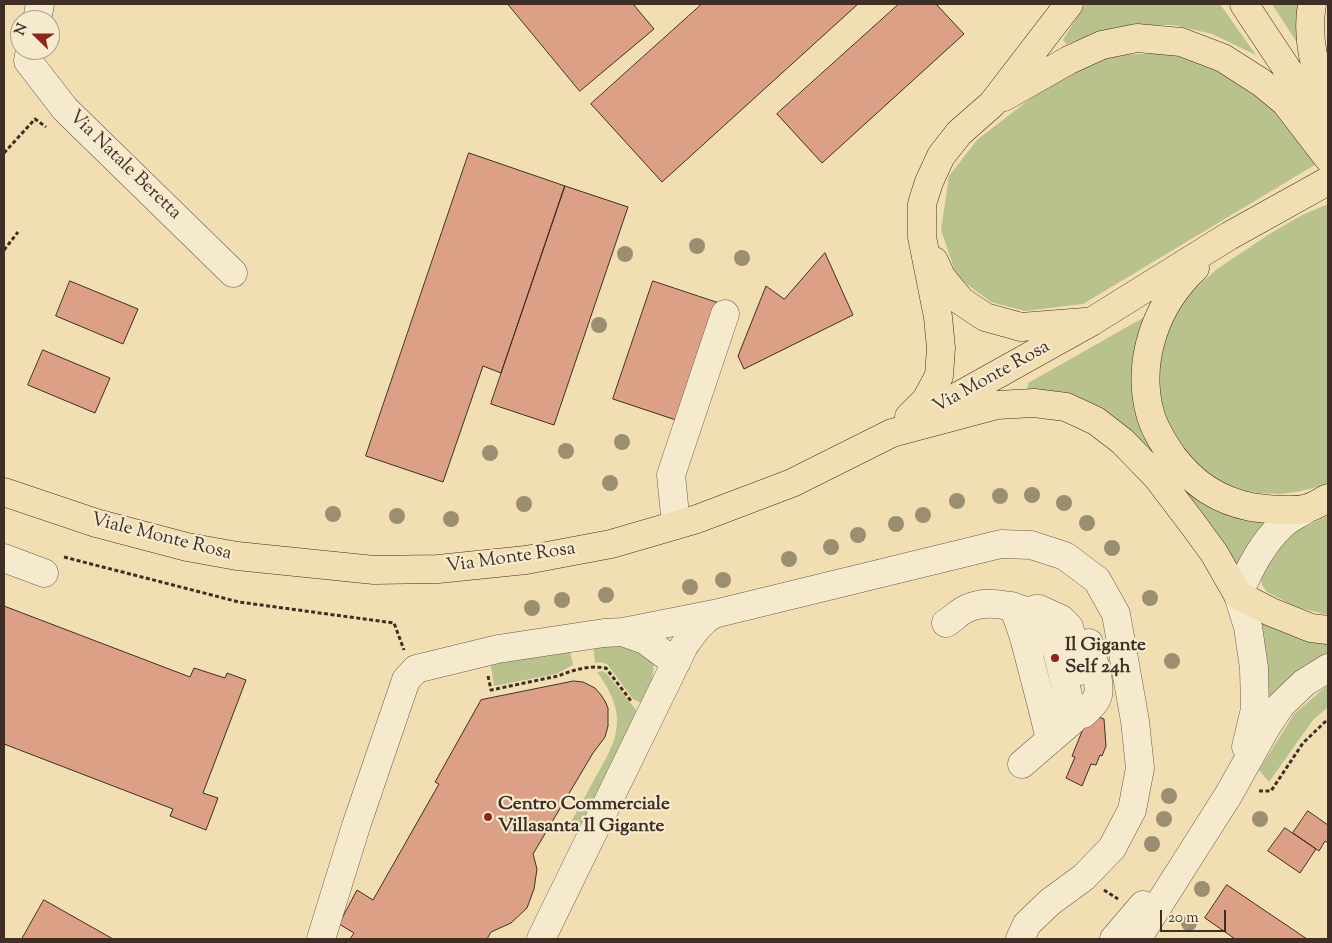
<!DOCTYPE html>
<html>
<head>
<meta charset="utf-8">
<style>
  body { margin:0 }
  #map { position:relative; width:1332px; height:943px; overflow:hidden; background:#f1dfb3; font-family:"Sorts Mill Goudy",serif }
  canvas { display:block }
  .frame { position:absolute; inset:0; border:5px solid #3e2e26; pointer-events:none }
  .north { position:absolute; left:10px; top:10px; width:50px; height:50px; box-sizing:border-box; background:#f6eace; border:1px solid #ac9f8b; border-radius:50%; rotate:292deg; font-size:14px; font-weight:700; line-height:20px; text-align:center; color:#3e2e26 }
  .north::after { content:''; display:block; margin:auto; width:18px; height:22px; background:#8f2418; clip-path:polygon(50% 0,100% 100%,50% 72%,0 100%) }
  .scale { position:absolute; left:1160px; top:910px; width:66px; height:22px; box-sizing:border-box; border:2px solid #3e2e26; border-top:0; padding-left:6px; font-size:15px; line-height:18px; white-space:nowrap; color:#3e2e26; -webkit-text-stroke:4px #f6eace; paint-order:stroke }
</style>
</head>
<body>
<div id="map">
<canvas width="1332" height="943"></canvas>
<div class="frame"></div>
<div class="north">N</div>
<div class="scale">20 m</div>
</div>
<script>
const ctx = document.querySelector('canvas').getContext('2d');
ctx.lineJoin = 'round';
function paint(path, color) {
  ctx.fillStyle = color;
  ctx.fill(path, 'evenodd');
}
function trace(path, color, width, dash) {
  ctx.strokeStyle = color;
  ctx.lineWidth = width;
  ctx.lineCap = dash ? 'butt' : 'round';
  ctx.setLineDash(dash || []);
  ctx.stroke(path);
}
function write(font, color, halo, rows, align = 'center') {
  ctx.font = font + ' "Sorts Mill Goudy",serif';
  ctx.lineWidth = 4.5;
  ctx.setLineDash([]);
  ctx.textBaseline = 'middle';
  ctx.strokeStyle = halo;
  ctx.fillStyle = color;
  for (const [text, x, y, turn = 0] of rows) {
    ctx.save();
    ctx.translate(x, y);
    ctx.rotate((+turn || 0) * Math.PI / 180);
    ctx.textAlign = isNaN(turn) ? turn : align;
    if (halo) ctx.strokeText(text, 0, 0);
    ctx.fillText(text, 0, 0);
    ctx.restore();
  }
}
const green = new Path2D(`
  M1085,4H1220L1256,55L1212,34L1173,25H1146L1103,32L1066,44L1063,40Z
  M1272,4H1306L1296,41Z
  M1177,53L1232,73L1280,110L1318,163L1083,304L1025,311L991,302L957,277L941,230L949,176L977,140L1044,88L1110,55Z
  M1328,204V483L1314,488L1296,492L1280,494L1257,493L1232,487L1209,476L1193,464L1167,425L1159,394L1158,370L1167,326L1186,297L1217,269L1271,233L1302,215Z
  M1150,314L1149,436L1275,521L1238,570L1133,440L1027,390L1028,383Z
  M1328,516V615L1296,607L1267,592L1262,585L1260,577L1264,567L1287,538L1301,528Z
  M1265,618L1328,640V657L1269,707L1259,630Z
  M615,639L653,659C656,677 648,687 641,703L633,699L607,664L600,662L595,663L593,643Z
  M569,647L573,665L556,674L494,686L490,659Z
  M602,671L606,673L637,711L589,827L583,832C575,832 573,830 571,822C579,808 587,793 595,778C605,760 617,742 617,721C617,702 607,686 597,672Z
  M1328,685V707L1313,720L1269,782L1259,770L1294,714Z`);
const building = new Path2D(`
  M508,4H633L654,29L580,91Z
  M702,4H858L662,182L591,104Z
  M899,4H936L964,34L822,163L777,114Z
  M469,153L565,186L501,373L483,366L443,482L366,456Z
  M565,186L628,207L554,425L491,404Z
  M825,253L853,315L744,369L738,356L766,286L784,299Z
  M70,281L138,309L123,344L56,316Z
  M653,281L719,303L679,421L613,399Z
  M43,350L110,378L95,413L28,385Z
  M4,606L190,677L194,668L225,678L227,673L246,680L203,793L218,798L206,830L170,816L173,809L4,744Z
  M574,681L583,682L595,688L601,695L605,701L608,708V726L605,737L593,753L533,854L537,869L534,889L527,908L511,923L491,932L487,939H350L354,933L339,924L357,890L373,900L439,784L435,782L481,700Z
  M1091,714L1104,719L1106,746L1102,756L1100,755L1096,765L1091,764L1082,786L1066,778L1075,757L1072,756L1083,729Z
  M1308,811L1328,825V843L1325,841L1319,851L1293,833Z
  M1285,828L1316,849L1300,873L1268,851Z
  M1227,885L1307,939H1235L1205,918Z
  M44,900L113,939H22Z`);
const path = new Path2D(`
  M4,153L35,119L46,127
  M4,250L18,232
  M64,557L239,602L394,623L404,650
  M488,676L491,690L558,676C573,670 589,665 606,668L631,701
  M1259,791H1271L1303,743L1328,719
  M1104,890L1118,899`);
const minor = new Path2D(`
  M37,20L40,4
  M30,50L28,61L65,109L233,273
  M676,525L671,475L725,314
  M4,558L44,573
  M1012,606C1023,627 1027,650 1033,672C1039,695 1045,717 1050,740
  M1036,609H1039L1061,619L1069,627L1080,671
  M946,623C953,619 960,611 968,608C990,598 1032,607 1047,627C1052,634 1054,644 1057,652C1063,675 1069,697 1073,720L1022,764
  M623,632L645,640L676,663
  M1083,714C1089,708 1096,703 1098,695C1101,681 1092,657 1089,643
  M1246,747L1255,709L1254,668L1248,627L1238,595C1249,570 1262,543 1283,524C1290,518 1299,514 1306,509
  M321,939L356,826L406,680L416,669L498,649L604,633L623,632L714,614
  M541,939L684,646C693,633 701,621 714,614L1001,544L1031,545L1065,556L1097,580L1116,614L1135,721L1140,768L1132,810L1112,848L1084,877L1050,902L1027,924L1020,939
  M1114,939L1143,905
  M1137,939L1229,794L1267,726L1281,705L1304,683L1328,668`);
const major = new Path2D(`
  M1244,4L1301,90L1328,124
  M1312,4C1306,39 1315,71 1328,103
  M1004,97L1069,60L1102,45L1137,38L1181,42L1223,58L1262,83L1285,102L1328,158
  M934,261L942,278L961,301L985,317L1021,327L1085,322
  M1195,268C1156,304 1136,361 1150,413C1154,429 1164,444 1173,457C1194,484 1217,500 1251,507C1263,509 1297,512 1308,508C1315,506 1322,501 1328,498
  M928,413L1091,322L1229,236L1328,181
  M909,417L926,400L939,376L941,348L938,317L922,237V204L929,182L941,156L959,133L992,104L1069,4
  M4,492L96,523L187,547L237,556L374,570L438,569L526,560L611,544L697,519L792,483L892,433L997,405L1034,403L1066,407L1096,421L1122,441L1157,477L1192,523L1214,553L1238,595L1271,612L1311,628L1328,630`);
const trees = [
  [697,246],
  [625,254],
  [742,258],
  [599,325],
  [622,442],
  [566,451],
  [490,453],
  [610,483],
  [1032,495],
  [1000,496],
  [957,501],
  [1064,503],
  [524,504],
  [333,514],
  [923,515],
  [397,516],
  [451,519],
  [1087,523],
  [896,524],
  [858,535],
  [831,547],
  [1112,548],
  [789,559],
  [723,580],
  [690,587],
  [606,595],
  [1150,598],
  [562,600],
  [532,608],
  [1172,661],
  [1169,796],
  [1164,819],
  [1260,819],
  [1152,844],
  [1202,889],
  [1189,923]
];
const markers = [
  [1055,658,5,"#8f2418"],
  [488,817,5,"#8f2418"]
];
const streetNames = [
  ["Via Natale Beretta",124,166,44],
  ["Via Monte Rosa",992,378,-29],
  ["Viale Monte Rosa",161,538,14],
  ["Via Monte Rosa",511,559,-8]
];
const poiNames = [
  ["Il Gigante",1065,647],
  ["Self 24h",1065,669],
  ["Centro Commerciale",498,806],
  ["Villasanta Il Gigante",498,828]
];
paint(green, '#b9c28d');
paint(building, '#dca087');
trace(building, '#3e2e26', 1);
trace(minor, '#6b5a49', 29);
trace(major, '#3e2e26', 29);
trace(path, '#3e2e26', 3, [4, 2.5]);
trace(minor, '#f6eace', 28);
trace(major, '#f1dfb3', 28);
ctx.fillStyle = '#9c8e71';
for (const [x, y] of trees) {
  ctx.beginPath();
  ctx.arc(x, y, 8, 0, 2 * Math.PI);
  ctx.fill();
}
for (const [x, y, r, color] of markers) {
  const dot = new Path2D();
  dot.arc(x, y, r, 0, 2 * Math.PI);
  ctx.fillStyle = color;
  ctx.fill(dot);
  trace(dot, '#f6eace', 2);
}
write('19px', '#3e2e26', '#f6eace', streetNames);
write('bold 19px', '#3e2e26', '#f6eace', poiNames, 'left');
</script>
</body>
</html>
